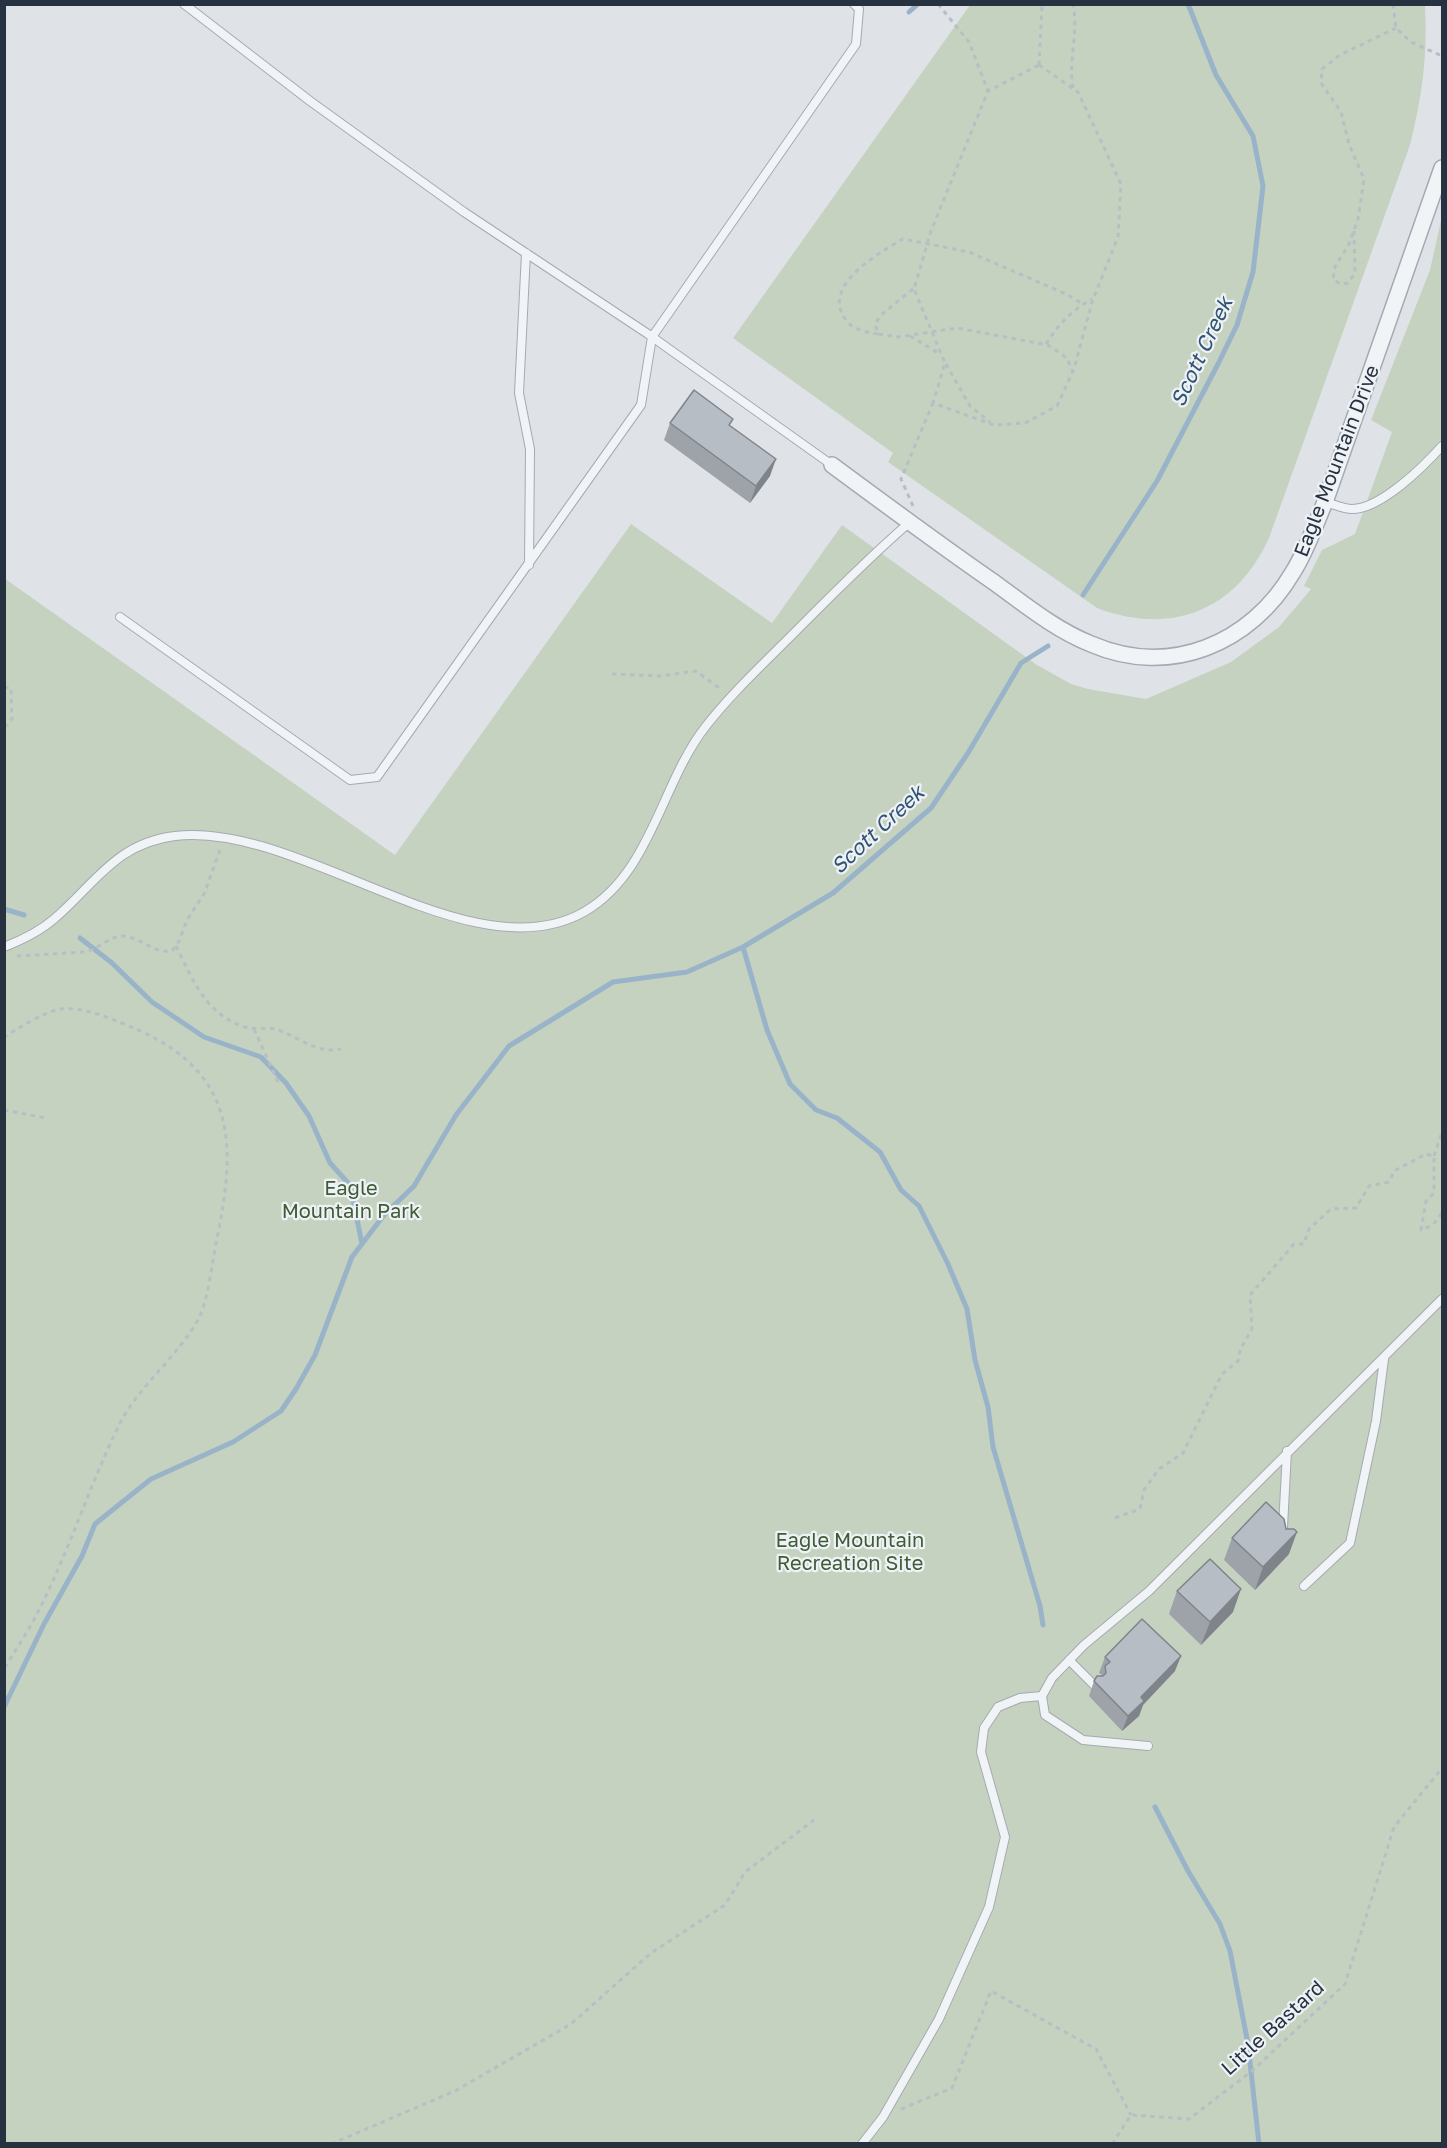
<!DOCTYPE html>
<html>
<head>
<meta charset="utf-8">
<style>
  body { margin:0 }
  #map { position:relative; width:1447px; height:2148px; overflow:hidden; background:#dfe3e8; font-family:"Golos Text",sans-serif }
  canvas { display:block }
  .frame { position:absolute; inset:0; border:6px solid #273240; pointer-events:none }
</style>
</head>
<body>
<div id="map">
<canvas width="1447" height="2148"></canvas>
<div class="frame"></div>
</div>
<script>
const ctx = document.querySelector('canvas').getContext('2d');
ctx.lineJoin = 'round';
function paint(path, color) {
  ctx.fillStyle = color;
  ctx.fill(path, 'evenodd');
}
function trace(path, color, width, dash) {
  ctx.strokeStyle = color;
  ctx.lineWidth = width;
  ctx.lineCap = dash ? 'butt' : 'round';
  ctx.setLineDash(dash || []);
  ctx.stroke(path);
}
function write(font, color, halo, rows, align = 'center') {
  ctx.font = font + ' "Golos Text",sans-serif';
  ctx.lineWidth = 4.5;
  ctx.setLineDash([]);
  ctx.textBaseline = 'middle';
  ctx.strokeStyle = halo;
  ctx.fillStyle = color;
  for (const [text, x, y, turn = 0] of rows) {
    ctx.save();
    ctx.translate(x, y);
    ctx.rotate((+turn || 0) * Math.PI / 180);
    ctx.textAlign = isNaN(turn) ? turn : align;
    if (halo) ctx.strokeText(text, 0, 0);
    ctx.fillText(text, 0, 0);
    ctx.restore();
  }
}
const green = new Path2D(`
  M970,5H1425C1428,53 1422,98 1410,145L1269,538C1236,611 1171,636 1097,608L888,462L893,453L733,338Z
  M1442,216V2143H5L4,578L395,855L631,524L772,623L842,525L1037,665L1071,684L1088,689L1146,699L1231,662L1279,627L1311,589L1304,586L1322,550L1355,534L1392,432L1371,420L1430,270Z`);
const stream = new Path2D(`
  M909,12L918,4
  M1083,595L1157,481L1218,364L1237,325L1253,272L1263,186L1253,136L1216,75L1188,4
  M4,909L24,915
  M80,938L112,963L152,1002L204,1037L261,1057L286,1083L309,1116L330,1163L350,1185L362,1244
  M743,947L767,1030L790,1084L816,1110L837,1118L880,1152L901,1190L919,1206L948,1264L967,1309L975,1360L988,1407L993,1447L1040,1606L1043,1625
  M4,1707L44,1624L82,1556L95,1524L151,1479L233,1442L281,1411L296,1389L315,1355L352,1257L384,1215L414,1186L456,1115L509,1046L613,982L687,972L743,947L833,893L931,808L968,753L1021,663L1048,646
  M1155,1807L1188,1871L1220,1924L1230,1951L1248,2044L1259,2144`);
const path = new Path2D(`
  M938,4L969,42L988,91
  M1393,4L1396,28L1411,42L1442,56
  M1039,65L1078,92L1121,184L1118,237L1092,302L1074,369L1057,406L1025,423L994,425L933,403L945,363L914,289L931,231L988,91Z
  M1039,65L1042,4
  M1073,88C1068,59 1079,32 1073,4
  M1354,231L1355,273L1348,283L1340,284L1333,279L1335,267L1349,244L1358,219L1364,179L1349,144L1341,112L1321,83L1322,69L1340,55L1396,28
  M913,289L881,315L875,324L878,334L898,337L957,328L1048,345L1067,358L1073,372
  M878,334C862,332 847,328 841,311C830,280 881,252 903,239L969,252L1066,294L1083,304
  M910,336L940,354
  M1046,344C1058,325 1072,310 1092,299
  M946,364L970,406L990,422
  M913,506L901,479L933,403
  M612,674L660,676L696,671L722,690
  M4,687L11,688L12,719L4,728
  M176,946C193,980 206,1015 245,1027C257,1031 270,1025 281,1031C301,1039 318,1054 341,1049
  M17,956L85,952C97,950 111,935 123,936C141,937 153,954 172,951L179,941L187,920L204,894L220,850
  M254,1029L278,1082
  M4,1038C15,1029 47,1011 60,1009C86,1006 116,1021 138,1030C239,1075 236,1148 216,1243C212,1264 208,1300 199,1318C178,1357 137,1387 118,1427C89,1487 69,1551 39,1610C29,1630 16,1649 4,1669
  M4,1110L46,1118
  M1434,1156L1442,1132
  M1115,1518L1140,1509L1144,1490L1159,1469L1183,1453L1222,1374L1238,1361L1240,1350L1252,1329L1250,1295L1294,1244H1304L1309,1229L1331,1209L1356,1208L1369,1186L1389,1182L1394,1171L1426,1154L1434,1156V1193L1426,1201L1421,1230L1433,1225L1442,1213
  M901,2109L952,2088L991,1991L1096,2049L1131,2115
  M331,2144L455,2091L571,2024L651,1953L725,1905L745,1872L814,1820
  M1112,2144L1131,2115L1189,2119L1252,2071L1345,1984L1394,1827L1442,1768`);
const lane = new Path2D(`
  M184,4L310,101L464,212L648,334L832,465
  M526,253L519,393L530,449L529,565
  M1325,502C1333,504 1344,509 1352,509C1381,509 1424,466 1442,446
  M120,617L350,780L377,777L641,405L652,337L856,44L859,9L854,4
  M4,947C22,940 39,932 54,919C95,884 116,843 175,836C300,821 471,976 584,912C651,874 661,783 706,726C731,694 761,666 789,638C829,598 867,559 910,522
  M1283,1527L1287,1451
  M1304,1586L1350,1543L1376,1421L1384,1359
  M1069,1660L1095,1686
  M1042,1696L1045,1715L1083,1740L1148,1746
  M862,2144L883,2117L939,2019L989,1907L1005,1837L981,1752L984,1728L998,1707L1020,1698L1042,1696L1052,1678L1084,1645L1149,1591L1442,1299`);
const street = new Path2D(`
  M832,465C886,505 940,545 995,583C1025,605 1056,630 1091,644C1170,678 1251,644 1293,572C1307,550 1315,525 1325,502L1442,168`);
const wall = new Path2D(`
  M670,423L731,426L770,476L750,503L664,440Z
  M1232,1538L1289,1554L1255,1590L1224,1560Z
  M1177,1591L1233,1612L1201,1645L1169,1614Z
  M1105,1657L1175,1671L1143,1705L1139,1716L1122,1731L1089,1696L1094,1681L1101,1676L1102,1675L1099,1673Z`);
const shadedWall = new Path2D(`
  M776,459L770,476L750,503L756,486Z
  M1297,1532L1289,1554L1255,1590L1263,1567Z
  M1241,1589L1233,1612L1201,1645L1210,1622Z
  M1181,1656L1175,1671L1143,1705L1139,1716L1122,1731L1128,1716L1141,1697Z`);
const building = new Path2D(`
  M694,390L733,419L729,425L776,459L756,486L670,423Z
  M1266,1502L1284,1519L1286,1529H1294L1297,1532L1263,1567L1232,1538Z
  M1210,1559L1241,1589L1210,1622L1177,1591Z
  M1142,1619L1181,1656L1141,1697L1144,1701L1128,1716L1094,1681L1097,1676H1103L1106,1673L1105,1666L1110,1662L1105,1657Z`);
const streetNames = [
  ["Eagle Mountain Drive",1337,461,-69],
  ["Little Bastard",1273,2028,-42]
];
const parkNames = [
  ["Eagle",351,1189],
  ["Mountain Park",351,1212],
  ["Eagle Mountain",850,1541],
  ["Recreation Site",850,1564]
];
const waterNames = [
  ["Scott Creek",1202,352,-65],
  ["Scott Creek",878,830,-43]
];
paint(green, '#c6d2c0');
trace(stream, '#99b4c9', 5);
trace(lane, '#a4aab2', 10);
trace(street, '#a4aab2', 18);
trace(path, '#b8bec4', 3, [4.5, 4.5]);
trace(lane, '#f1f4f7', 8);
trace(street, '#f1f4f7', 15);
paint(wall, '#9da3a9');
paint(shadedWall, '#7f848a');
paint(building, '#b6bdc5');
trace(building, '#7f848a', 1.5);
write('20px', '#273240', '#eef2f6', streetNames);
write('20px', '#3f5c34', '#eef2f6', parkNames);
write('italic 21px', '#315474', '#eef2f6', waterNames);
</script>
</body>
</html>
